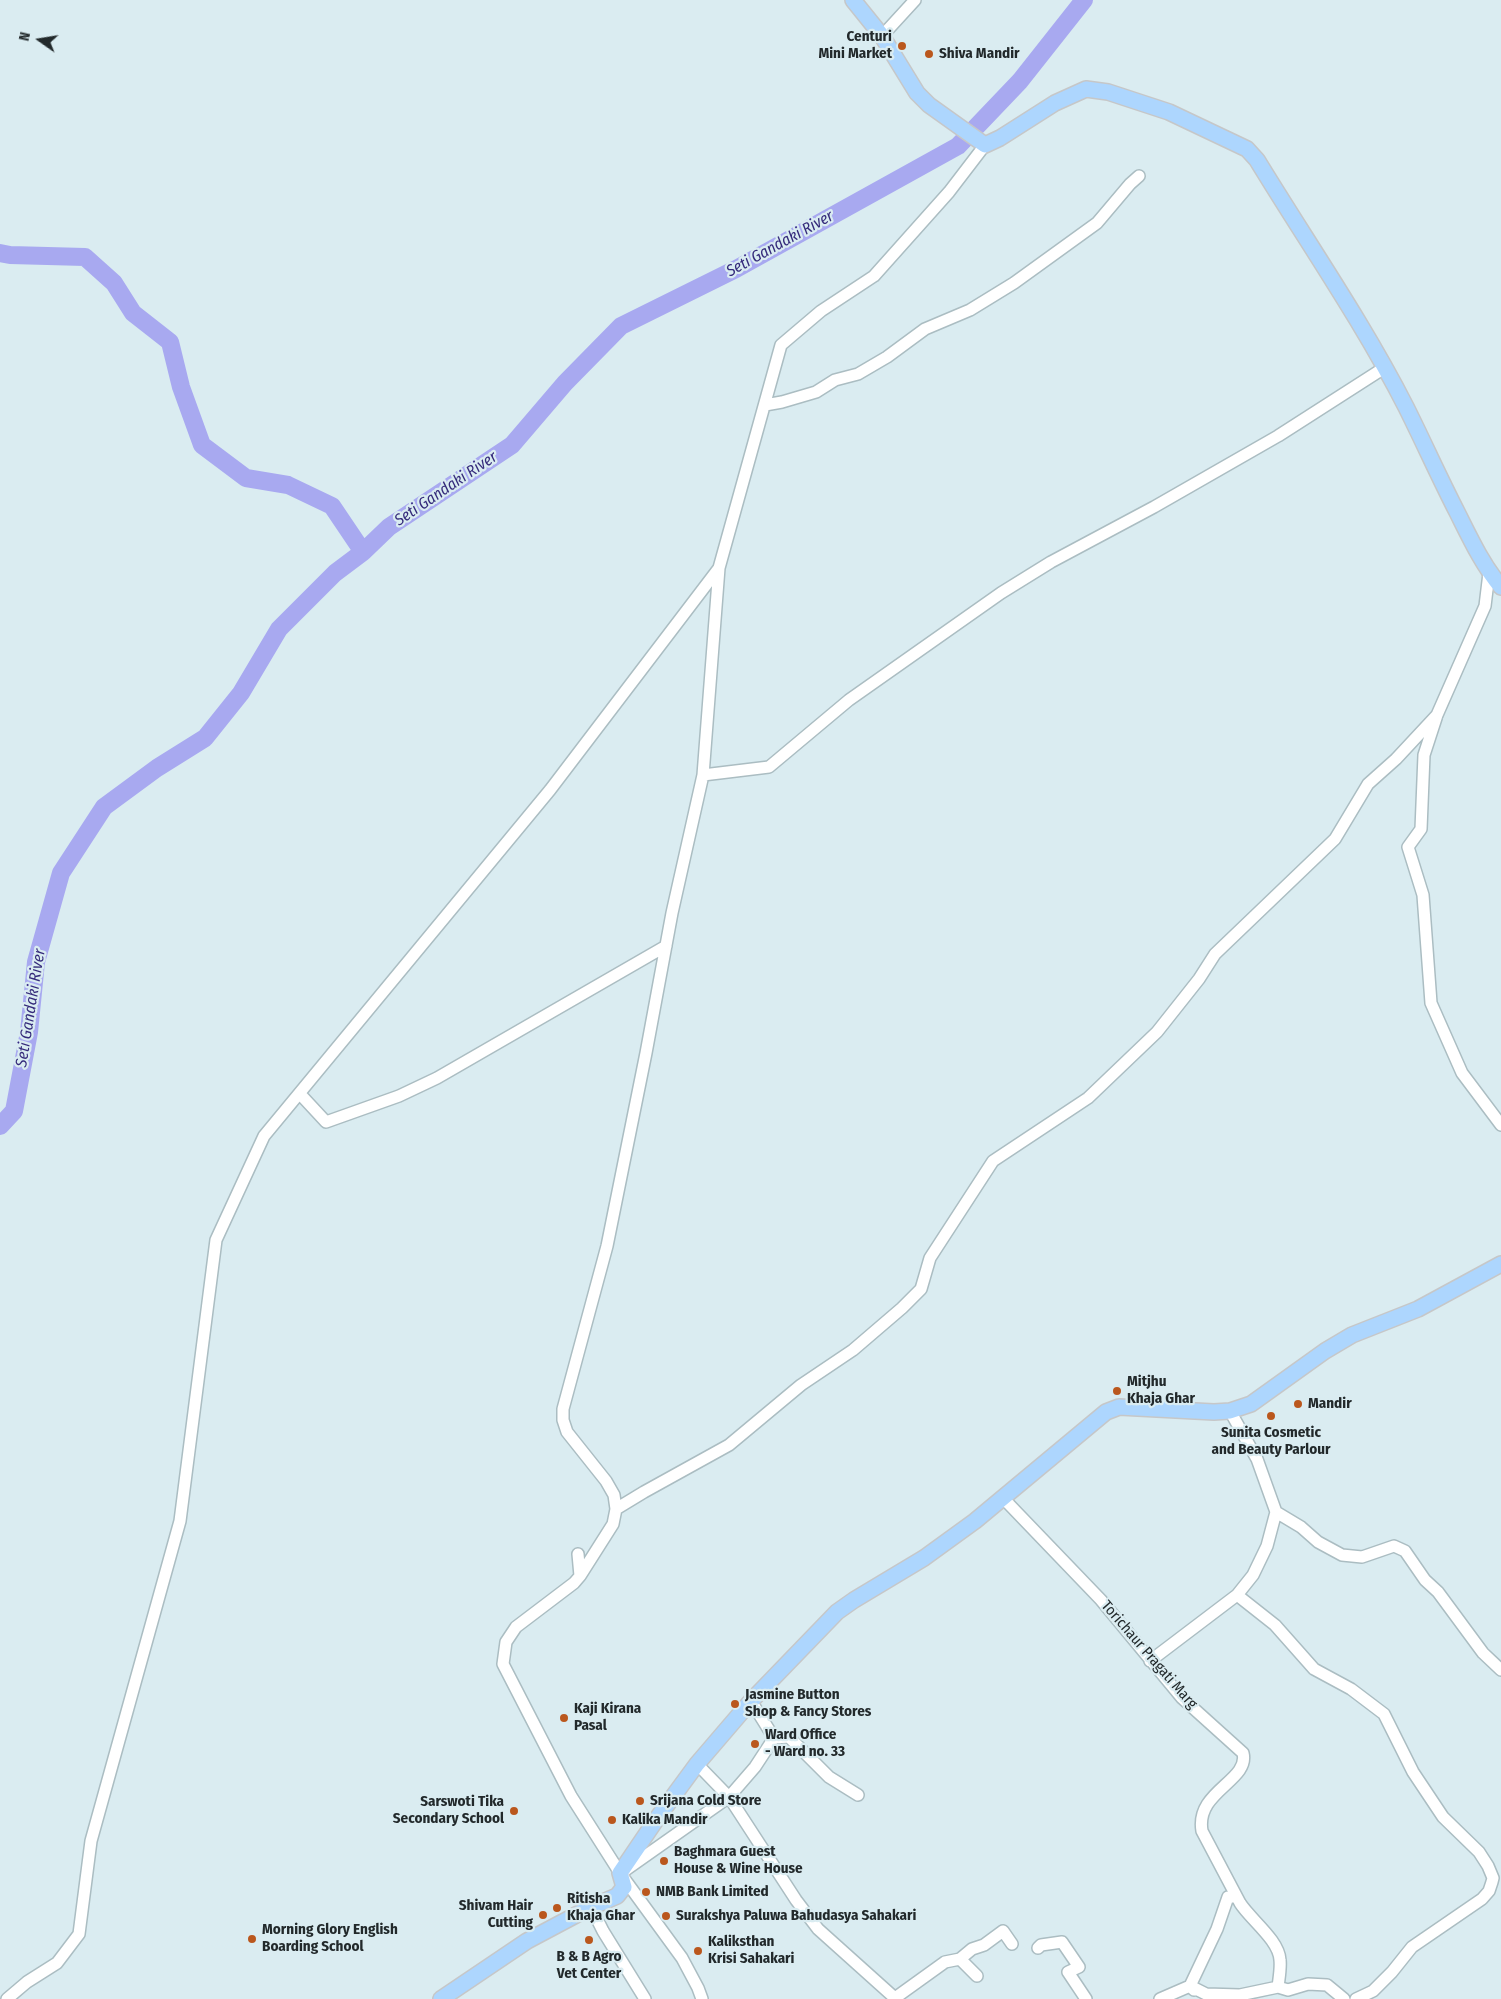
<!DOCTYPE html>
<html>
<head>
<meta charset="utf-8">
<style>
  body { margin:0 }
  #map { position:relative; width:1501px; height:1999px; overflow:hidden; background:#daecf1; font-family:"Fira Sans Condensed",sans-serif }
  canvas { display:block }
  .north { position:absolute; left:15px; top:15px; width:50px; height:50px; -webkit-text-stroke:4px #daecf1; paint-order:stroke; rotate:283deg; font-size:14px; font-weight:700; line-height:20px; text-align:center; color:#22292b }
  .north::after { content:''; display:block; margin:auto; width:18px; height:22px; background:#22292b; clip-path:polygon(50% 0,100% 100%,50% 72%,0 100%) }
</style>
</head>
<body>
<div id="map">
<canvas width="1501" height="1999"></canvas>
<div class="north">N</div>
</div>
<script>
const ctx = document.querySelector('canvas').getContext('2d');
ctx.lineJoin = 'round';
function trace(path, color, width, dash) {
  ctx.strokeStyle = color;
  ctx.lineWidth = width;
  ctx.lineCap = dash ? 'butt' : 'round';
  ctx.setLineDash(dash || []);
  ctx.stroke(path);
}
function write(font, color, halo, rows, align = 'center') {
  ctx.font = font + ' "Fira Sans Condensed",sans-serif';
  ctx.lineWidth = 4.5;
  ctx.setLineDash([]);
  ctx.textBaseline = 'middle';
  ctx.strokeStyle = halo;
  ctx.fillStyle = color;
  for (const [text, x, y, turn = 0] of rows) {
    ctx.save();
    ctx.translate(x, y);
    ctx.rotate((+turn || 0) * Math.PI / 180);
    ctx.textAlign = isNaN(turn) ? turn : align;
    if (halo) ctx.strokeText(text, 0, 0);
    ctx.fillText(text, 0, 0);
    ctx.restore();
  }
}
const river = new Path2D(`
  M0,253L10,255L85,257L114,283L133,313L170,342L181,387L202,445L246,478L288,485L332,506L363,552
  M0,1126L14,1111L29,1032L36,962L61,873L104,807L157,768L205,738L241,693L279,629L335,573L363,552L389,527L512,445L565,383L621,326L736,269L958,146L1020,81L1084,0`);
const minor = new Path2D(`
  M882,36L915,0
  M765,405L782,402L816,392L835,380L858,374L887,357L925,329L970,310L1014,283L1097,223L1130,184L1139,176
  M1489,573L1485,606L1437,715L1424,755L1421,829L1408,847L1423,895L1431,1003L1462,1073L1501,1125
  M703,775L769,767L849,700L1001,593L1051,562L1154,507L1278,436L1384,368
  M300,1094L326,1122L399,1096L437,1078L666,946
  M1230,1411L1257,1459L1276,1512L1267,1546L1253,1575L1237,1595L1275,1625L1314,1669L1351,1689L1384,1714L1413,1772L1443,1817L1479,1852L1488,1866L1493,1878L1492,1882L1489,1891L1482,1899L1412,1947L1392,1972L1373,1991L1356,1999
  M1003,1498L1101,1600L1182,1698L1243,1753C1250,1781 1195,1791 1202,1831L1240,1903C1250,1919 1279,1940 1280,1960C1281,1968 1279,1978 1278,1987
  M616,1509L614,1495L606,1481L567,1432L563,1420V1409L607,1246L646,1053L672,913L703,775L719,568L781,345L821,311L874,276L949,192L985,145
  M1276,1512L1301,1527L1318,1542L1342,1555L1362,1557L1394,1546L1405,1551L1425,1580L1438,1592L1483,1653L1501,1670
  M578,1554L580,1576L574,1583L516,1627L506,1642L503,1664L571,1796L620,1873L682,1958L698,1988L702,1999
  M580,1576L613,1524L616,1509L644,1492L729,1445L801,1385L853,1350L902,1308L921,1289L930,1258L993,1161L1088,1098L1157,1032L1199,979L1215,954L1335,839L1368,784L1396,759L1437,715
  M1150,1661L1237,1595
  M774,1738L789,1737L829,1777L858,1795
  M697,1764L729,1797L796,1900L818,1929L896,1999
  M624,1871L729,1797L755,1767L774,1738L751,1701
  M591,1907L603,1931L645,1999
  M1038,1948L1041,1945L1062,1942L1079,1967L1068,1972L1086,1999
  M960,1959L977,1976
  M1194,1990L1190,1986L1217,1929L1228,1897H1236
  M895,1998L945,1962L960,1959L972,1949L984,1945L1003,1931L1012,1944
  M7,1999L27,1982L57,1963L79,1934L91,1841L180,1521L216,1240L264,1136L550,790L719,568
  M1160,1999L1190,1986L1206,1994L1240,1995L1278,1987L1288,1990L1308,1984L1327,1985L1344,1999`);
const major = new Path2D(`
  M853,0L882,36L917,93L929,105L985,145L1000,138L1055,103L1086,89L1108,92L1169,112L1247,149L1257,160C1307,242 1362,321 1406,407C1423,441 1439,477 1457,512C1470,538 1482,564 1501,587
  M441,1999L527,1941L591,1907L617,1896L624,1887L620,1873L658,1817L697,1764L751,1701L837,1612L854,1600L924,1558L975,1521L1106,1412L1119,1407L1214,1412L1230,1411L1251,1404L1325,1351L1352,1335L1418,1309L1501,1264`);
const markers = [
  [902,46,5,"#ba571d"],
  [929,54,5,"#ba571d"],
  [1117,1391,5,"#ba571d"],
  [1298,1404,5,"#ba571d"],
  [1271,1416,5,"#ba571d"],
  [735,1704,5,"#ba571d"],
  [564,1718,5,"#ba571d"],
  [755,1744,5,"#ba571d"],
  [640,1801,5,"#ba571d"],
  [514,1811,5,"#ba571d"],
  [612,1820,5,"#ba571d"],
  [664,1861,5,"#ba571d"],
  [646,1892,5,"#ba571d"],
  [557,1908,5,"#ba571d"],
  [543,1915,5,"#ba571d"],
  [666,1916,5,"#ba571d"],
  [252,1939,5,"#ba571d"],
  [589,1940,5,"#ba571d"],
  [698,1951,5,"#ba571d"]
];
const poiNames = [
  ["Centuri",892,37,"right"],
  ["Mini Market",892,54,"right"],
  ["Shiva Mandir",939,54],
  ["Mitjhu",1127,1382],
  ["Khaja Ghar",1127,1399],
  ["Mandir",1308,1404],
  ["Sunita Cosmetic",1271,1433,"center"],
  ["and Beauty Parlour",1271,1450,"center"],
  ["Jasmine Button",745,1695],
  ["Shop & Fancy Stores",745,1712],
  ["Kaji Kirana",574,1709],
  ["Pasal",574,1726],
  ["Ward Office",765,1735],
  ["- Ward no. 33",765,1752],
  ["Srijana Cold Store",650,1801],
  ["Sarswoti Tika",504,1802,"right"],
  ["Secondary School",504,1819,"right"],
  ["Kalika Mandir",622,1820],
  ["Baghmara Guest",674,1852],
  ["House & Wine House",674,1869],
  ["NMB Bank Limited",656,1892],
  ["Ritisha",567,1899],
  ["Khaja Ghar",567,1916],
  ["Shivam Hair",533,1906,"right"],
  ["Cutting",533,1923,"right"],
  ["Surakshya Paluwa Bahudasya Sahakari",676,1916],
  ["Morning Glory English",262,1930],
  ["Boarding School",262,1947],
  ["Kaliksthan",708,1942],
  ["Krisi Sahakari",708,1959],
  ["B & B Agro",589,1957,"center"],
  ["Vet Center",589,1974,"center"]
];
const streetNames = [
  ["Torichaur Pragati Marg",1149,1655,49]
];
const waterNames = [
  ["Seti Gandaki River",780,244,-29],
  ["Seti Gandaki River",446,489,-34],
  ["Seti Gandaki River",31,1008,-81]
];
trace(river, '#a8a9f0', 18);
trace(minor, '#abbdc2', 14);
trace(major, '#c6c7c8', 18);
trace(minor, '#fff', 11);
trace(major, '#add6fe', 15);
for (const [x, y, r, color] of markers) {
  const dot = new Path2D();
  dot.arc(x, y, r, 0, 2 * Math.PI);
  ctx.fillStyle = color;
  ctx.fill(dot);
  trace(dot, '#daecf1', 2);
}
write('bold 15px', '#22292b', '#daecf1', poiNames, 'left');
write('15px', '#22292b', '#daecf1', streetNames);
write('italic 16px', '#352b7b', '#daecf1', waterNames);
</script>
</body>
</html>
